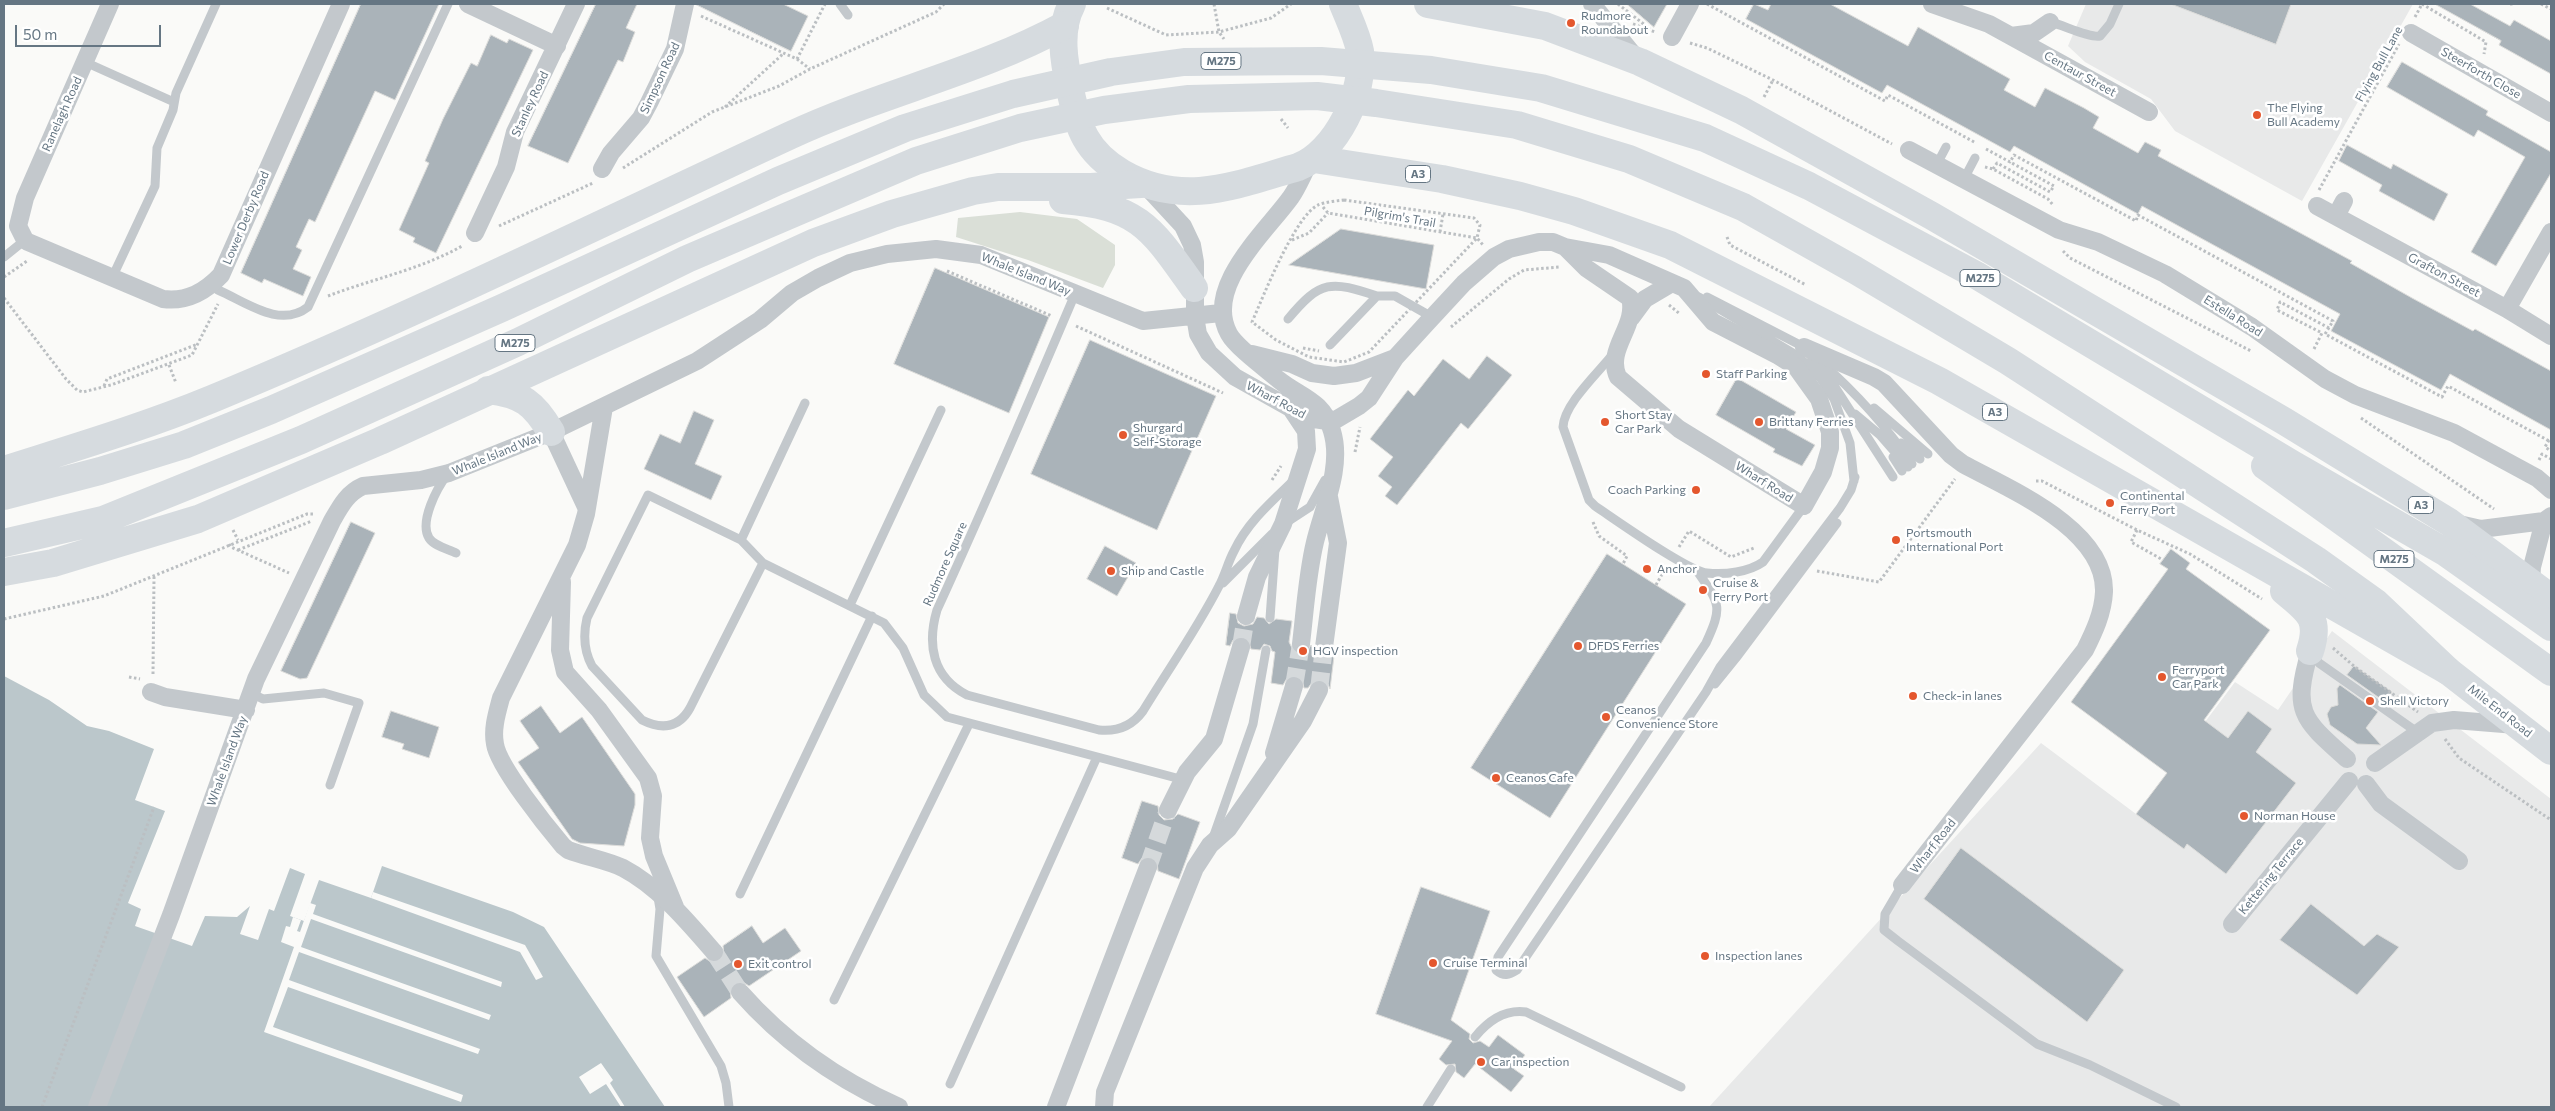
<!DOCTYPE html>
<html>
<head>
<meta charset="utf-8">
<style>
  body { margin:0 }
  #map { position:relative; width:2555px; height:1111px; overflow:hidden; background:#fafaf8; font-family:Commissioner,sans-serif }
  canvas { display:block }
  .frame { position:absolute; inset:0; border:5px solid #657683; pointer-events:none }
  .scale { position:absolute; left:15px; top:25px; width:146px; height:22px; box-sizing:border-box; border:2px solid #657683; border-top:0; padding-left:6px; font-size:15px; line-height:18px; white-space:nowrap; color:#657683; -webkit-text-stroke:4px #fff; paint-order:stroke }
</style>
</head>
<body>
<div id="map">
<canvas width="2555" height="1111"></canvas>
<div class="frame"></div>
<div class="scale">50 m</div>
</div>
<script>
const ctx = document.querySelector('canvas').getContext('2d');
ctx.lineJoin = 'round';
function paint(path, color) {
  ctx.fillStyle = color;
  ctx.fill(path, 'evenodd');
}
function trace(path, color, width, dash) {
  ctx.strokeStyle = color;
  ctx.lineWidth = width;
  ctx.lineCap = dash ? 'butt' : 'round';
  ctx.setLineDash(dash || []);
  ctx.stroke(path);
}
function write(font, color, halo, rows, align = 'center') {
  ctx.font = font + ' Commissioner,sans-serif';
  ctx.lineWidth = 5;
  ctx.setLineDash([]);
  ctx.textBaseline = 'middle';
  ctx.strokeStyle = halo;
  ctx.fillStyle = color;
  for (const [text, x, y, turn = 0] of rows) {
    ctx.save();
    ctx.translate(x, y);
    ctx.rotate((+turn || 0) * Math.PI / 180);
    ctx.textAlign = isNaN(turn) ? turn : align;
    if (halo) ctx.strokeText(text, 0, 0);
    ctx.fillText(text, 0, 0);
    ctx.restore();
  }
}
const built = new Path2D(`
  M2086,4H2413L2302,201L2175,131L2151,99L2085,62L2068,46Z
  M2332,631L2551,799V1107H1709L2041,743L2136,814L2235,682L2278,710Z`);
const green = new Path2D(`
  M1020,212L1077,219L1115,245V265L1103,288L1028,260L956,237L958,218Z`);
const water = new Path2D(`
  M4,676L49,700L87,726L109,731L154,749L135,800L165,811L128,903L141,909L135,926L192,946L205,916L237,917L250,906L240,934L258,940L269,909L274,911L290,868L305,874L290,916L304,921L319,880L371,898L382,866L513,912L544,927L665,1107H4Z`);
const pier = new Path2D(`
  M373,892L525,945L543,977L536,980L520,952L371,898Z
  M310,903L316,905L313,914L502,982L501,987L311,919L301,947L491,1015L489,1020L299,952L289,980L480,1049L478,1054L288,987L273,1027L463,1095L461,1102L264,1032L294,947L281,942L286,926L290,927L293,917L301,920L297,931L300,932Z
  M601,1063L613,1080L610,1083L625,1107H621L606,1084L590,1094L579,1077Z`);
const building = new Path2D(`
  M361,4H439L395,100L375,91L315,222L309,219L296,247L302,250L293,269L311,277L303,296L264,279L262,283L241,273Z
  M596,4H637L626,28L635,32L623,62L618,60L568,163L528,146Z
  M695,4H783L808,16L791,51Z
  M1627,4H1667L1654,27Z
  M1754,4L1768,10L1771,4H1830L1908,46L1918,27L2010,79L2004,90L2035,107L2045,88L2084,108L2099,117L2093,128L2138,153L2145,142L2161,150L2158,156L2352,261L2350,263L2412,298L2473,331L2475,329L2551,371V430L2450,374L2441,390L2331,331L2340,314L2142,206L2138,214L2014,146L2010,152L1887,85L1882,93L1746,19Z
  M2171,4H2291L2276,44Z
  M2435,4H2470L2510,26L2514,20L2551,41V74L2499,45L2501,41Z
  M491,35L507,43L509,39L533,50L436,253L413,242L415,238L399,230L429,163L425,161L443,119L471,63L477,66Z
  M2402,62L2488,111L2486,115L2551,152V173L2496,266L2471,252L2525,157L2478,130L2474,137L2387,87Z
  M2347,145L2391,169L2393,164L2448,194L2434,221L2379,191L2382,185L2339,161Z
  M1341,229L1434,245L1426,289L1289,265Z
  M935,268L1049,317L1009,413L894,364Z
  M1090,340L1216,396L1157,530L1031,474Z
  M1487,356L1512,375L1468,429L1461,423L1397,505L1385,496L1392,487L1378,476L1393,457L1370,439L1408,390L1414,396L1443,359L1469,379Z
  M1737,378L1796,412L1786,429L1815,445L1802,466L1773,452L1775,449L1716,415Z
  M694,411L714,420L695,464L722,476L711,500L644,469L660,434L680,443Z
  M351,522L375,533L307,678L300,679L281,671Z
  M1105,546L1136,563L1117,596L1087,579Z
  M2171,549L2190,563L2186,569L2270,630L2204,720L2228,738L2248,711L2272,729L2256,752L2296,783L2226,874L2187,844L2184,849L2136,814L2167,773L2071,702L2168,569L2160,564Z
  M1607,554L1686,604L1550,818L1471,768Z
  M1230,613L1236,614L1238,623L1244,626L1253,624L1257,617L1264,618L1269,624L1276,619L1292,621L1289,642L1294,652L1299,654L1306,653L1311,645L1318,656L1328,657L1335,648L1330,689L1328,684L1319,679L1313,681L1308,688H1304L1302,679L1297,676L1287,678L1283,685L1271,683L1275,652L1272,651L1270,646L1264,644L1260,650L1251,649L1248,639L1239,637L1233,640L1230,646L1226,645Z
  M2354,666L2392,692L2385,702L2347,675Z
  M2340,685L2378,712L2366,728L2381,745L2357,744L2330,725L2327,714L2331,707L2338,705L2337,689Z
  M541,706L560,733L582,717L635,794V805L624,846L580,843L572,839L518,762L539,748L520,721Z
  M391,711L439,727L429,758L402,749L404,744L382,737Z
  M1142,801L1158,806L1159,815L1164,820L1173,819L1178,814L1200,822L1179,879L1158,871L1157,861L1151,857L1142,858L1138,864L1122,858Z
  M1961,848L2124,970L2087,1022L1924,899Z
  M1421,887L1490,911L1451,1020L1470,1034L1469,1039L1473,1043L1480,1041L1489,1047L1498,1035L1525,1055L1514,1069L1524,1076L1511,1092L1475,1064L1464,1078L1456,1072L1455,1064L1446,1065L1439,1059L1452,1041L1376,1014Z
  M2311,904L2364,946L2377,934L2399,947L2357,995L2280,940Z
  M752,926L763,943L785,928L801,951L749,986L743,982L733,984L730,989L731,998L704,1017L677,977L705,958L711,962L721,960L724,955L723,946Z`);
const streetTunnel = new Path2D(`
  M1241,647L1246,616
  M1294,686L1301,644
  M1319,690L1324,647
  M1148,867L1168,810
  M714,952L740,992`);
const path = new Path2D(`
  M1214,4L1219,32L1224,39
  M1618,4L1650,29
  M1707,4L1885,101L1888,95L1976,143
  M2422,4L2486,42L2484,54
  M2510,4H2514
  M2541,4L2551,9
  M1107,8L1166,35L1219,32L1271,18L1291,4
  M701,16L797,59L825,4
  M2415,17L2422,4
  M1633,24L1655,32
  M1690,43L1707,48L1773,80L1892,144
  M797,59L810,69
  M1764,97L1773,80
  M725,107L784,53
  M1281,119L1288,128
  M1986,149L2010,162L2014,155L2136,221L2138,215L2333,321L2325,334L2442,397L2448,386L2551,442
  M1985,167L1993,169L2048,199L2053,205
  M623,168L712,112L779,86L810,69L936,12L944,4
  M1993,169L1997,163L2050,192L2054,186L2010,162
  M2319,190L2399,44
  M1344,200L1474,218L1480,225L1477,238L1369,352L1344,362L1309,357L1276,340L1252,322C1263,297 1295,216 1318,205C1325,202 1336,201 1344,200Z
  M1323,207L1328,213L1477,238L1483,245
  M499,226L593,183
  M1440,232L1443,214
  M1727,237L1730,245L1806,285
  M1292,240L1309,233L1328,213
  M2063,251L2070,258L2251,351
  M947,271L1052,316
  M4,277L27,261
  M328,296C372,279 422,269 462,246
  M4,298L66,379L77,390L83,392L111,385L192,355L218,304
  M1669,305L1680,314
  M1076,326L1223,393
  M1451,327L1509,279L1524,270L1560,267
  M1303,348L1319,351
  M2314,349L2322,333L2277,310L2280,302L2329,328
  M169,365L176,383
  M104,386L107,379L198,344
  M2361,418L2494,509
  M2549,440L2545,447L2551,451
  M1355,452L1360,427
  M2539,460L2542,454L2551,459
  M1272,480L1281,466
  M2036,481H2042L2137,530L2190,554L2262,599
  M1593,522L1599,536L1627,556L1623,564
  M233,530L238,540
  M2137,530L2131,542L2163,560
  M229,544L231,547L289,573
  M1679,547L1689,531L1731,557L1754,548
  M238,550L312,521
  M1817,571L1879,582L1955,479
  M1656,585L1665,569
  M4,619L104,596L307,514H315
  M2333,648L2355,667L2418,712
  M153,674L154,577
  M129,677L140,679
  M2445,739L2459,758L2551,820
  M42,1107L154,807`);
const lane = new Path2D(`
  M840,4L848,15
  M2050,22C2063,25 2090,38 2100,36L2110,24L2119,4
  M85,62L174,102
  M1937,164L1946,147
  M1964,179L1975,158
  M4,257L25,240
  M112,278L155,186L157,148L173,110L176,93L216,4
  M213,284L218,290C246,302 280,329 308,307L448,4
  M1075,294C1030,400 985,505 937,610C927,644 932,677 967,695L1099,730C1118,732 1132,726 1143,711C1168,670 1197,629 1219,586C1225,575 1228,562 1234,551C1247,523 1271,502 1293,481
  M1699,297L1793,353L1808,365L1821,379L1834,399L1850,443L1854,481
  M1707,297L1804,347L1833,384L1893,477
  M1288,319C1321,279 1331,281 1377,296
  M1330,345L1377,296H1395L1432,317
  M1613,354C1598,373 1564,404 1563,427L1589,500L1595,506C1616,520 1687,571 1707,573C1725,575 1749,572 1763,562L1804,506
  M1821,362C1856,393 1886,426 1912,464
  M1874,408L1928,454
  M1855,414L1880,435L1908,467
  M1901,443L1920,459
  M1893,457L1902,471
  M447,475C437,488 419,522 429,538C434,546 448,549 456,553
  M1284,524L1310,507L1325,480
  M741,540L805,403
  M763,563L690,708C679,728 662,730 642,720L592,666C584,651 583,635 587,618L648,495L741,540L763,563L884,623L903,648L924,695L947,717L1184,780
  M1697,571C1720,604 1723,606 1706,643L1498,957L1496,970C1504,977 1509,975 1517,970L1706,692L1720,667L1840,508L1851,490L1855,477
  M1223,583L1272,534
  M850,605L941,410
  M1270,618L1275,549
  M2312,653L2319,663L2417,732
  M1715,684L1736,658L1837,523
  M251,693L263,699L324,693L359,703L330,785
  M1213,838L1253,724L1266,650
  M1902,885L1885,914L1884,930L1898,941L2037,1044L2090,1065L2176,1107
  M740,894L872,616
  M658,897L660,909L656,956L721,1066L726,1083L729,1107
  M834,1000L969,724
  M1475,1037C1488,1021 1504,1009 1526,1012L1681,1087
  M950,1084L1097,757
  M1427,1107L1451,1069`);
const street = new Path2D(`
  M110,4L25,198L18,226L25,240L28,242L163,299C187,302 205,292 221,275L341,4
  M468,4L557,46
  M1592,4L1636,58
  M1932,4L1989,24L2149,112
  M2411,33L2551,113
  M2011,36L2034,33L2050,22
  M1672,37L1690,4
  M1909,150L2059,230L2098,242L2165,274L2252,327L2325,379L2355,395L2454,433L2537,478L2551,490
  M602,169L611,153L641,118L649,103L675,49L685,4
  M1146,186L1183,226L1192,245L1195,262V316L1198,334L1209,353L1235,377L1308,418L1327,421L1337,419L1359,406L1369,398L1395,358L1426,324L1464,283L1494,257L1509,249L1539,242H1553L1565,247L1609,255L1684,288L1713,322L1777,355L1796,367L1819,399L1830,432V448L1823,472L1804,506L1679,429L1618,377C1605,349 1638,326 1630,298L1586,268L1565,247
  M2317,206L2507,309L2551,336
  M2336,216L2344,201
  M475,233L506,167L515,132L576,4
  M2507,309L2551,232
  M1631,318L1645,299L1672,283
  M1804,347L1874,377L1884,383L1951,455L1963,464C2009,489 2106,529 2104,592C2103,613 2094,632 2085,650L1902,885
  M1252,354L1292,364L1312,373L1334,376L1356,373L1395,358
  M604,407L586,514L577,545L501,698C497,713 492,729 495,744C498,766 547,827 563,846L568,850C586,857 606,860 623,868C659,887 688,922 714,952
  M551,432L586,507
  M2459,524L2481,529L2544,521L2551,516
  M562,582L560,650L565,672L599,710L648,778L653,796L650,838L654,856L675,907
  M2531,582L2532,567L2544,521
  M1246,616L1257,577L1283,524L1307,449L1306,431L1292,410
  M1301,644C1305,611 1307,575 1315,542C1323,508 1343,467 1332,431C1323,400 1300,397 1279,380C1266,369 1236,347 1229,334C1203,287 1266,232 1291,197C1298,187 1303,174 1309,163
  M1324,647L1338,543L1329,497
  M2310,651C2292,712 2302,719 2347,759
  M151,692L165,697L246,710
  M1274,753L1294,686
  M2375,763L2432,723L2454,720L2516,725
  M2366,784L2381,804L2459,861
  M1168,810L1187,772L1214,739L1241,647
  M2232,924L2349,781
  M740,992C784,1042 838,1080 899,1107
  M97,1107L171,915L256,679L332,521C340,507 347,493 363,486L421,480L449,473L551,432L697,361L760,320L792,293L818,278L850,263L887,254L936,249L981,255L1143,321L1221,313
  M1056,1107L1148,867
  M1104,1107L1105,1092L1195,868L1210,845L1228,829L1303,721L1319,690`);
const primary = new Path2D(`
  M1072,4C1058,30 1064,62 1070,89C1078,128 1086,152 1122,173C1183,208 1236,185 1298,167C1336,153 1366,90 1360,51C1357,35 1349,19 1343,4
  M1428,4L1545,26L1640,62L1741,110L1932,216L2284,421L2449,522L2551,598
  M1314,159L1442,179L1520,196L1574,211L1670,245L1939,381L2448,671L2551,751
  M2284,591C2308,611 2321,618 2310,651`);
const highway = new Path2D(`
  M1063,200C1140,206 1152,229 1194,288
  M488,390C522,394 534,403 551,432
  M2265,466L2551,672
  M4,470C73,448 144,427 212,399C408,318 599,224 791,135C881,93 979,72 1065,25
  M4,496L100,471L184,445L271,410L502,308L778,181L905,128L1013,94L1111,72L1184,62L1321,61L1431,70L1541,88L1705,138L1809,186L1976,275L2292,464L2445,552L2551,627
  M4,543L103,520L301,440L518,342L687,259L916,161L1020,128L1104,110L1189,99L1317,96L1376,103L1517,125L1629,159L1743,207L1855,270L2008,361L2316,560L2376,603L2448,671
  M4,572L53,563L198,519L380,441L813,243L892,214L973,191L998,187H1091L1141,184`);
const markers = [
  [1571,23,5,"#e4572e"],
  [2257,115,5,"#e4572e"],
  [1706,374,5,"#e4572e"],
  [1605,422,5,"#e4572e"],
  [1759,422,5,"#e4572e"],
  [1123,435,5,"#e4572e"],
  [1696,490,5,"#e4572e"],
  [2110,503,5,"#e4572e"],
  [1896,540,5,"#e4572e"],
  [1647,569,5,"#e4572e"],
  [1111,571,5,"#e4572e"],
  [1703,590,5,"#e4572e"],
  [1578,646,5,"#e4572e"],
  [1303,651,5,"#e4572e"],
  [2162,677,5,"#e4572e"],
  [1913,696,5,"#e4572e"],
  [2370,701,5,"#e4572e"],
  [1606,717,5,"#e4572e"],
  [1496,778,5,"#e4572e"],
  [2244,816,5,"#e4572e"],
  [1705,956,5,"#e4572e"],
  [1433,963,5,"#e4572e"],
  [738,964,5,"#e4572e"],
  [1481,1062,5,"#e4572e"]
];
const shields = [
  [1221,61,40],
  [1418,174,25],
  [1980,278,40],
  [515,343,40],
  [1995,412,25],
  [2421,505,25],
  [2394,559,40]
];
const shieldNames = [
  ["M275",1221,61],
  ["A3",1418,174],
  ["M275",1980,278],
  ["M275",515,343],
  ["A3",1995,412],
  ["A3",2421,505],
  ["M275",2394,559]
];
const poiNames = [
  ["Rudmore",1581,16],
  ["Roundabout",1581,30],
  ["The Flying",2267,108],
  ["Bull Academy",2267,122],
  ["Staff Parking",1716,374],
  ["Short Stay",1615,415],
  ["Car Park",1615,429],
  ["Brittany Ferries",1769,422],
  ["Shurgard",1133,428],
  ["Self-Storage",1133,442],
  ["Coach Parking",1686,490,"right"],
  ["Continental",2120,496],
  ["Ferry Port",2120,510],
  ["Portsmouth",1906,533],
  ["International Port",1906,547],
  ["Anchor",1657,569],
  ["Ship and Castle",1121,571],
  ["Cruise &",1713,583],
  ["Ferry Port",1713,597],
  ["DFDS Ferries",1588,646],
  ["HGV inspection",1313,651],
  ["Ferryport",2172,670],
  ["Car Park",2172,684],
  ["Check-in lanes",1923,696],
  ["Shell Victory",2380,701],
  ["Ceanos",1616,710],
  ["Convenience Store",1616,724],
  ["Ceanos Cafe",1506,778],
  ["Norman House",2254,816],
  ["Inspection lanes",1715,956],
  ["Cruise Terminal",1443,963],
  ["Exit control",748,964],
  ["Car inspection",1491,1062]
];
const streetNames = [
  ["Flying Bull Lane",2379,64,-61],
  ["Steerforth Close",2481,73,30],
  ["Centaur Street",2080,74,29],
  ["Simpson Road",660,78,-65],
  ["Stanley Road",530,104,-65],
  ["Ranelagh Road",62,114,-66],
  ["Pilgrim's Trail",1400,217,10],
  ["Lower Derby Road",246,218,-67],
  ["Whale Island Way",1026,274,22],
  ["Grafton Street",2444,275,28],
  ["Estella Road",2233,316,32],
  ["Wharf Road",1276,400,28],
  ["Whale Island Way",497,454,-22],
  ["Wharf Road",1764,482,32],
  ["Rudmore Square",945,564,-66],
  ["Mile End Road",2500,711,38],
  ["Whale Island Way",227,761,-70],
  ["Wharf Road",1933,846,-52],
  ["Kettering Terrace",2271,876,-51]
];
paint(built, '#e8e9e9');
paint(green, '#dadfd7');
paint(water, '#bbc7cb');
paint(pier, '#fafaf8');
paint(building, '#aab3b9');
trace(building, '#dcdcda', 1);
trace(streetTunnel, '#d5d9db', 18, [18, 9]);
trace(path, '#bbbfc2', 3, [2.5, 2.5]);
trace(lane, '#c3c8cc', 9);
trace(street, '#c3c8cc', 18);
trace(primary, '#d6dbdf', 28);
trace(highway, '#d6dbdf', 28);
for (const [x, y, r, color] of markers) {
  const dot = new Path2D();
  dot.arc(x, y, r, 0, 2 * Math.PI);
  ctx.fillStyle = color;
  ctx.fill(dot);
  trace(dot, '#fff', 2);
}
for (const [x, y, w] of shields) {
  const box = new Path2D();
  box.roundRect(x - w / 2, y - 8.5, w, 17, 4);
  ctx.fillStyle = '#fff';
  ctx.fill(box);
  trace(box, '#657683', 1);
}
write('bold 11px', '#657683', null, shieldNames);
write('12px', '#657683', '#fff', poiNames, 'left');
write('12px', '#657683', '#fff', streetNames);
</script>
</body>
</html>
